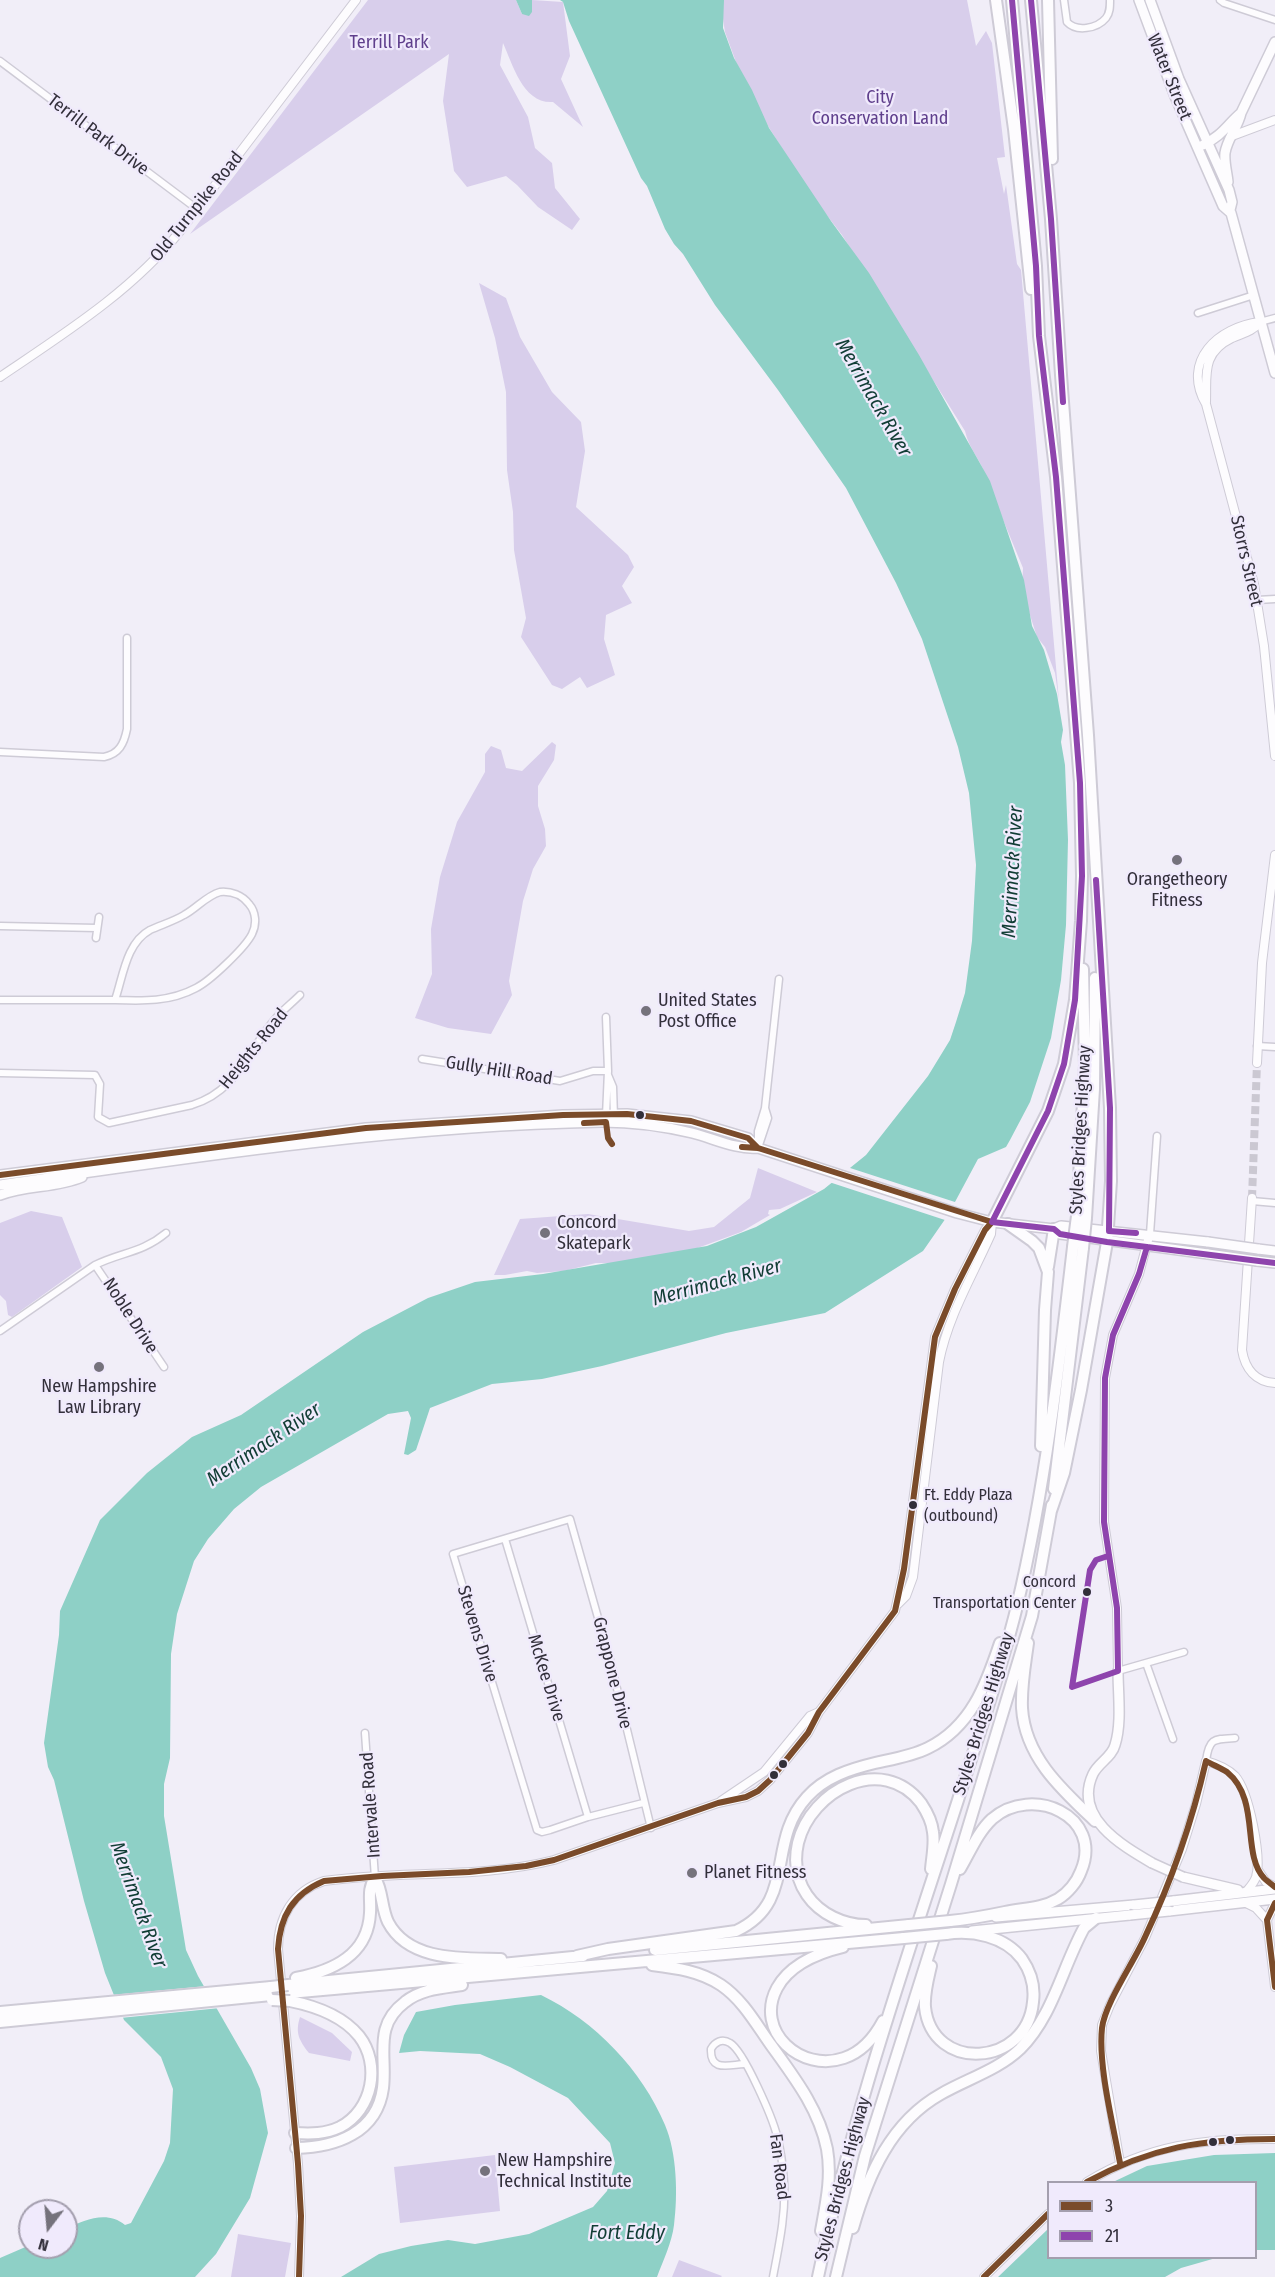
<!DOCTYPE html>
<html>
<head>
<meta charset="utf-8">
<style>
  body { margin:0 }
  #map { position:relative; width:1275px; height:2277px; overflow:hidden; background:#f1eef8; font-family:"Fira Sans Condensed",sans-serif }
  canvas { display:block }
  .legend { position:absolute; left:1047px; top:2181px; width:210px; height:78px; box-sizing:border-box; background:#f0eafc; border:2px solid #a49fae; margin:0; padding:8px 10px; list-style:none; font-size:18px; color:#322f3a }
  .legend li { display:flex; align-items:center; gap:12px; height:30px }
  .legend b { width:30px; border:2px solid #a49fae }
  .north { position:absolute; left:18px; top:2199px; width:60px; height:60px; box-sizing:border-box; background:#f0eafc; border:2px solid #a49fae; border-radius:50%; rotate:196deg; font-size:16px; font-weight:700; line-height:24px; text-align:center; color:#322f3a }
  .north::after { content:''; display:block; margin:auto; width:21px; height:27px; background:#75727c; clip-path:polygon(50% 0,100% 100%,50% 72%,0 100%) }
</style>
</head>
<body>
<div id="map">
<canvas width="1275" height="2277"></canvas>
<ul class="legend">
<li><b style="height:8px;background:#7a4b2a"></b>3</li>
<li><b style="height:8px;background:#8e44ad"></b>21</li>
</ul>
<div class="north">N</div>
</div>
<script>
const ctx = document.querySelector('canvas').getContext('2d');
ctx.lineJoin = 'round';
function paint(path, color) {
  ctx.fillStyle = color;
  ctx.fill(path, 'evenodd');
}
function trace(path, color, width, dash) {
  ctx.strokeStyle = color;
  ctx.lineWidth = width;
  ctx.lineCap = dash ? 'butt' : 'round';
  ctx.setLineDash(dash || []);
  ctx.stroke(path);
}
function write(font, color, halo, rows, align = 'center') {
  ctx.font = font + ' "Fira Sans Condensed",sans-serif';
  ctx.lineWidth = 4.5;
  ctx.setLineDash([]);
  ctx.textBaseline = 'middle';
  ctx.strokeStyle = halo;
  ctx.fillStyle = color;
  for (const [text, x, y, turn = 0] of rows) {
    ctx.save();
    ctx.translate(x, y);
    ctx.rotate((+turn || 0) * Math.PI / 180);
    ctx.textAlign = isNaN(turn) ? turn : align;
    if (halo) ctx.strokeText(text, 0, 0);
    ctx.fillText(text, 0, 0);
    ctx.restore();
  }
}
const green = new Path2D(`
  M368,0H516L522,14L532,12V0L563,2L570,56L561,79L583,127L553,102C523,104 513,65 503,43L500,65L528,117L535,148L552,163L555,188L580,219L572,230L538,207L517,185L506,176L467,187L454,171L443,101L449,54L190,234Z
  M720,0H967L976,46L986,31L992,43L1005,157L997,158L1004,194L1006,185L1017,264L1021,270L1059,701L1055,673L1045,647L1037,637L1022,590L1023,568L987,481C983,462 969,450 965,431L842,235L809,192L747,92L725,32Z
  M479,283L506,298L520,337L552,392L581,422L585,451L576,507L628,555L634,567L622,586L632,603L606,615L604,639L615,675L587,688L580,677L562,689L552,685L521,637L526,618L514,550L513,512L507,470L506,392L495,338Z
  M552,742L556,745L554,760L538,786V806L545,829L546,846L533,869L523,901L509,981L512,995L491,1034L448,1028L415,1018L432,974L431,929L440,877L457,822L485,772V754L491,746L501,750L506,768L522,771Z
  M758,1168L817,1192L780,1209L769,1210L768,1214L770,1215L741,1232L684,1253L612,1263H596L564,1271L537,1273L527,1271L505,1275H494L520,1219L588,1214L689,1231L714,1227L750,1198Z
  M31,1211L62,1217L82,1267L12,1317L8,1315L6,1301L0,1295V1223Z
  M300,2017L332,2033L352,2052L350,2061L309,2053C299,2040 295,2033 300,2017Z
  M495,2155L500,2211L400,2223L394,2167Z
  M238,2234L291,2243L285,2277H231Z
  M679,2260L722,2276L721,2277H672Z`);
const water = new Path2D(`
  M516,0H532V12L529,16L522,14Z
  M560,0H724L723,28L734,58L752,90L769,128L831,221L869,273L919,355L990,481L1024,580L1032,626L1044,650L1057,694L1063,730L1061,742L1065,765L1068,840L1066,925L1061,980L1051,1038L1030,1102L1010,1140L1006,1147L978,1159L948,1215L923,1251L825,1313L726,1333L602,1366L542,1379L492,1384L430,1408L416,1450L408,1455L404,1454L411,1418L408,1411L388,1414L261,1487L234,1509L208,1539L194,1561L177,1614L171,1654L170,1758L164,1784V1816L186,1950L198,1976L251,2068L260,2089L268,2133L250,2198L216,2254L195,2277H0V2258L30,2245V2247H66V2229C84,2220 107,2210 125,2225L131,2223L164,2161L170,2143L173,2089L161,2057L124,2020L105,1973L84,1901L54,1780L48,1767L44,1743L59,1635L60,1611L100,1520L147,1473L192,1437L241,1415L363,1332L428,1298L475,1282L543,1274L707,1246L756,1227L824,1189L866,1155L928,1076L950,1040L956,1022L965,993L972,941L976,865L969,793L958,747L922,639L896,583L846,488L778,390L715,305L683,254L674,244L665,229L647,186L641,178L569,21L563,2Z
  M541,1995C595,2021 642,2070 665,2125C677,2153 678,2195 674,2225C672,2242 663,2261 657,2277H341L379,2254L411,2246L448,2240L475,2244L529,2234L560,2221L593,2207L607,2191L615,2163L610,2143L568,2098L510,2067L480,2054L420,2051L399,2053L404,2035L416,2012L455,2005Z
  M1275,2153V2250H1256V2182H1113L1147,2166L1214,2155Z
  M1048,2229V2258H1216L1181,2268L1165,2277H998Z`);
const pier = new Path2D(`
  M847,1167L958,1203L948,1221L829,1182Z
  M207,1986L220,2008L120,2018L111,1995Z`);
const tertiaryTunnel = new Path2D(`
  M1252,1198L1257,1063`);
const minor = new Path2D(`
  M1064,0L1067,22C1076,32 1097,29 1106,18C1110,13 1110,7 1110,0
  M1220,0L1224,3L1275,20
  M0,61L197,209
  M1198,313L1254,295
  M1260,322L1275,318
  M1257,600L1275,599
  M0,752L104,757C119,754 124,744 127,729V638
  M220,892C231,891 242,895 249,904C256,912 257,924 252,934C245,948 210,981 196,988C170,1002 143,1001 115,1000C123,977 126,943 150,930C161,925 174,921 184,915C197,908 206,896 220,892Z
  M0,926L97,928
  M96,938L99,917
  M0,1000H115
  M606,1017L608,1071L606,1116
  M1257,1046L1275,1047
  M422,1059L560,1081L593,1071H608
  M0,1073L95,1075L100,1084L98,1117L109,1123L192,1105C238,1091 247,1051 276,1018C283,1010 292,1003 300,995
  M608,1075L613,1087L614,1117
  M758,1145V1131L765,1108
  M758,1148L768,1118L765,1108L779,979
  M1252,1201L1275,1203
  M1150,1234L1157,1136
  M95,1265L164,1367
  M0,1331L95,1265C121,1252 142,1253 166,1233
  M505,1539L588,1817
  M1146,1663L1173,1739
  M1118,1671L1184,1652
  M365,1733L375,1878
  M1206,1761C1209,1738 1214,1739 1235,1738
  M643,1803L588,1817L550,1830L542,1832L537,1830L453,1554L570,1519L610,1660L651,1828
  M744,2064C728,2065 710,2072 711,2049C715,2042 722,2038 730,2043C744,2051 773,2119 777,2136C781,2151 783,2167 784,2182C786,2214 779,2245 773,2277`);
const tertiary = new Path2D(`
  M1232,136L1275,120
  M1260,322C1218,327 1181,361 1206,404L1254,584L1264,646L1275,756
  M0,377C65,333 132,291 181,230L356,0
  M1206,402C1207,375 1201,353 1232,338C1243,333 1252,332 1260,322
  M1257,1063L1262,963L1275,855
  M1252,1198L1242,1350C1245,1369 1256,1382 1275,1383
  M898,1604L906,1596L913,1577L939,1362C948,1316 972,1277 991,1234L992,1222
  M1118,1671L1117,1608L1104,1522L1105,1378L1113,1335L1139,1274L1148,1240
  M721,1801L764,1772L810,1716L819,1712
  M1258,1870L1266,1882L1275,1887
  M1246,1903L1256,1908L1267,1920
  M1275,1903L1267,1920L1275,1987
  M1120,2163L1101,2051L1102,2025L1110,2005L1145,1938L1182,1849L1196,1804L1206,1761C1217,1764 1227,1768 1235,1776C1249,1792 1262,1857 1256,1877C1254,1883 1250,1887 1246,1892
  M1087,2182C1148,2145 1204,2138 1275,2139
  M299,2277L301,2216L298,2164L278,1949C278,1917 293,1891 324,1881C400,1870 480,1879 554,1860L718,1803L746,1797L758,1791L770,1780L808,1733L819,1712L895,1611L904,1569L935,1337L955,1289L985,1230L992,1222
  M984,2277L1048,2214`);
const primary = new Path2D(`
  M1139,0L1174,94L1223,206L1231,213L1275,373
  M1150,0L1179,79L1229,190L1232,202L1230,210
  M1203,145C1223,135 1226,126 1241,113
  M1228,182C1227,172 1224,162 1225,153C1227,139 1238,127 1241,113L1275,42
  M0,1175L366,1128L563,1115L627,1114L691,1121L748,1138L758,1148
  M0,1185C200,1156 399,1126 602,1122C632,1122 663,1126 692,1133C713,1138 736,1150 758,1148L957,1213L992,1222L1054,1229L1061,1226L1208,1242
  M0,1195C27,1185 56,1188 82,1177
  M1054,1229L1060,1234L1208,1254
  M1258,1249L1275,1251
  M1257,1261L1275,1263
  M1118,1671C1118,1694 1122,1723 1115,1745C1112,1757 1098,1763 1093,1774C1073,1817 1121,1845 1152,1863
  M1183,1877L1238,1890
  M1173,1901L1275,1889
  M1169,1911L1275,1899
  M996,1917L1134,1905
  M972,1931L1130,1915`);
const motorway = new Path2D(`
  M996,0L1014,129L1031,289
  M1031,0L1051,219L1061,375L1088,735L1110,1108L1111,1181L1107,1242L1081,1390L1064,1473L1051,1511
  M1048,0L1052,159
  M1077,1216L1085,1065L1083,969
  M1086,1218L1094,1089L1095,978
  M992,1222L1048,1111L1064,1064L1075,1000L1081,921L1082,876L1080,783L1056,477L1039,336L1036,266L1012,0
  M1008,1224L1032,1241L1039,1248L1048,1272L1045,1310L1041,1446
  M1048,1267L1054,1229
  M1054,1489L1083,1248
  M1028,1643C1025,1665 1021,1686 1022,1708C1025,1757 1062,1790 1095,1821
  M950,1921C969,1919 986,1916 1005,1912C1023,1908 1041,1909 1058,1899C1068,1893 1077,1882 1081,1871C1104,1816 1032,1784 992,1819C978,1832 970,1852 960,1869
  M866,1925C844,1925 820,1914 807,1895C796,1879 794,1861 798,1843C811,1790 882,1753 921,1803C927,1812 932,1822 933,1832C935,1844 932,1857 931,1869
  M843,1947C818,1953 790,1964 777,1988C754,2031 801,2073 844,2058C862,2052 874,2038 883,2021
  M655,1950L909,1925
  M577,1956L608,1949L736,1931C798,1902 765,1843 807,1797C825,1777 850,1769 875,1763C893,1759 912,1756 928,1748C971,1727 986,1685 1000,1643
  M652,1965C676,1968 700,1971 721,1985C743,2000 756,2024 771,2045C794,2077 819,2109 827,2149C832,2177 826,2203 821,2231
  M931,1966C928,1979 924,1993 925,2007C932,2073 1027,2067 1033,2002C1035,1987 1031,1972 1022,1959C1005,1936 972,1930 946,1934
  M296,1978C333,1971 368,1955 370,1913C371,1899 367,1890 375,1878C383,1891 381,1907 388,1922C409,1962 463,1958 501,1959
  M288,1985L583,1956
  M289,1993L904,1938
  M290,2001C315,2006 342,2015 359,2036C381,2064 373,2110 340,2127C325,2134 311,2134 295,2133
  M0,2012L271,1987
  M0,2022L271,1995
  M296,2148C336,2147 377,2133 383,2088C387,2055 373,2026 405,2002C421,1989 442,1988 462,1985
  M853,2228C868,2175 891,2122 941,2094C967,2079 998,2070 1020,2049C1053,2016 1062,1968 1084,1928L1096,1918
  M818,2277C852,2115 907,1958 958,1800C978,1736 1001,1672 1017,1606C1045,1488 1059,1368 1073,1247
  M836,2277L865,2156L951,1884L1032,1616L1052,1505`);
const primaryBridge = new Path2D(`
  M1208,1242L1258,1249
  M1208,1254L1257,1261
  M1152,1863L1183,1877
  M1134,1905L1173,1901
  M1130,1915L1169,1911`);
const motorwayBridge = new Path2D(`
  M1073,1247L1077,1216
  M1083,1248L1086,1218
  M909,1925L950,1921
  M904,1938L946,1934
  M271,1987L288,1985
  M272,2000L290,2001`);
const bus1 = new Path2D(`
  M584,1123L606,1122L608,1138L612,1144
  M742,1147L758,1148L992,1222
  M0,1175L366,1128L563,1115L627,1114L691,1121L748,1138L758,1148
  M1275,1903L1267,1920L1275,1987
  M1120,2163C1113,2124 1098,2066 1102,2028C1105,2003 1134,1962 1145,1937C1172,1880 1192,1822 1206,1761C1213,1765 1221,1768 1227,1772C1261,1800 1241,1853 1264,1878C1267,1881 1271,1884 1275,1887
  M1087,2182C1151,2147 1203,2139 1275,2139
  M299,2277L301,2216L298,2164L278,1949C280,1916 293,1894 324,1881L382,1876L469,1872L526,1866L554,1860L718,1803L746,1797L758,1791L770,1780L808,1733L819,1712L895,1611L904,1569L935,1337L955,1289L985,1230L992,1222
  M984,2277L1048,2214`);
const bus2 = new Path2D(`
  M1012,0L1036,266L1039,336L1056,477L1080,783L1082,876L1075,1000L1064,1064L1048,1111L992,1222L1054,1229L1060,1234L1107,1242L1275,1263
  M1031,0L1051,219L1063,402
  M1096,880L1110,1108L1109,1231L1136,1233
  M1108,1556L1096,1560L1090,1570L1072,1687L1118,1671L1117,1608L1104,1522L1105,1378L1113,1335L1139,1274L1147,1247`);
const markers = [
  [1177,860,6,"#75727c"],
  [646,1011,6,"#75727c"],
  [640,1115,5,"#322f3a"],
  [545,1233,6,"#75727c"],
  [99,1367,6,"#75727c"],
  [913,1505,5,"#322f3a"],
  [1087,1592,5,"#322f3a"],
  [783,1764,5,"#322f3a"],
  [774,1775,5,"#322f3a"],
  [692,1873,6,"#75727c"],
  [1230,2140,5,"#322f3a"],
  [1213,2142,5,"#322f3a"],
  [485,2171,6,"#75727c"]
];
const busNames = [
  ["Ft. Eddy Plaza",924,1496],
  ["(outbound)",924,1517],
  ["Concord",1076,1583,"right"],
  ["Transportation Center",1076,1604,"right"]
];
const parkNames = [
  ["Terrill Park",389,43],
  ["City",880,98],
  ["Conservation Land",880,119]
];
const streetNames = [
  ["Water Street",1169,77,68],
  ["Terrill Park Drive",98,135,37],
  ["Old Turnpike Road",197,207,-51],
  ["Storrs Street",1246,561,77],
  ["Heights Road",254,1049,-51],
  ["Gully Hill Road",499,1071,9],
  ["Styles Bridges Highway",1081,1130,-87],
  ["Noble Drive",130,1316,57],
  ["Stevens Drive",477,1634,73],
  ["Grappone Drive",612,1673,76],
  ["McKee Drive",546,1678,73],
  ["Styles Bridges Highway",984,1714,-73],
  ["Intervale Road",371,1805,-94],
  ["Fan Road",779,2167,83],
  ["Styles Bridges Highway",843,2179,-75]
];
const poiNames = [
  ["Orangetheory",1177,880,"center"],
  ["Fitness",1177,901,"center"],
  ["United States",658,1001],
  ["Post Office",658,1022],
  ["Concord",557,1223],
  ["Skatepark",557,1244],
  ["New Hampshire",99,1387,"center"],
  ["Law Library",99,1408,"center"],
  ["Planet Fitness",704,1873],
  ["New Hampshire",497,2161],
  ["Technical Institute",497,2182]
];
const waterNames = [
  ["Merrimack River",873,398,60],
  ["Merrimack River",1013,872,-87],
  ["Merrimack River",717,1283,-15],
  ["Merrimack River",264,1445,-34],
  ["Merrimack River",138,1905,70],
  ["Fort Eddy",627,2233]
];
paint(green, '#d8ceeb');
paint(water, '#8ed0c6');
paint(pier, '#f1eef8');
trace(tertiaryTunnel, '#cbc8d2', 8, [8, 4]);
trace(minor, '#cecbd6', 9);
trace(tertiary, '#cecbd6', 10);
trace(primary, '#cecbd6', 12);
trace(motorway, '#cecbd6', 14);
trace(minor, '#fdfcfe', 6);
trace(tertiary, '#fdfcfe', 8);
trace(primary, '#fdfcfe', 9);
trace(motorway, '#fdfcfe', 10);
trace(primaryBridge, '#cecbd6', 12, []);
trace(motorwayBridge, '#cecbd6', 14, []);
trace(primaryBridge, '#fdfcfe', 9);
trace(motorwayBridge, '#fdfcfe', 10);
trace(bus1, '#7a4b2a', 6);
trace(bus2, '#8e44ad', 6);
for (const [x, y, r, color] of markers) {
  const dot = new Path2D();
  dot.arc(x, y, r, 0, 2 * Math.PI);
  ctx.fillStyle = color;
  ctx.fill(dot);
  trace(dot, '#f0eafc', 2);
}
write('16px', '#322f3a', '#f0eafc', busNames, 'left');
write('18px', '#5f3f8c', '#f0eafc', parkNames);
write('18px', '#322f3a', '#f0eafc', streetNames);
write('18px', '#322f3a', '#f0eafc', poiNames, 'left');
write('italic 20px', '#113d35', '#f0eafc', waterNames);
</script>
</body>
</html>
